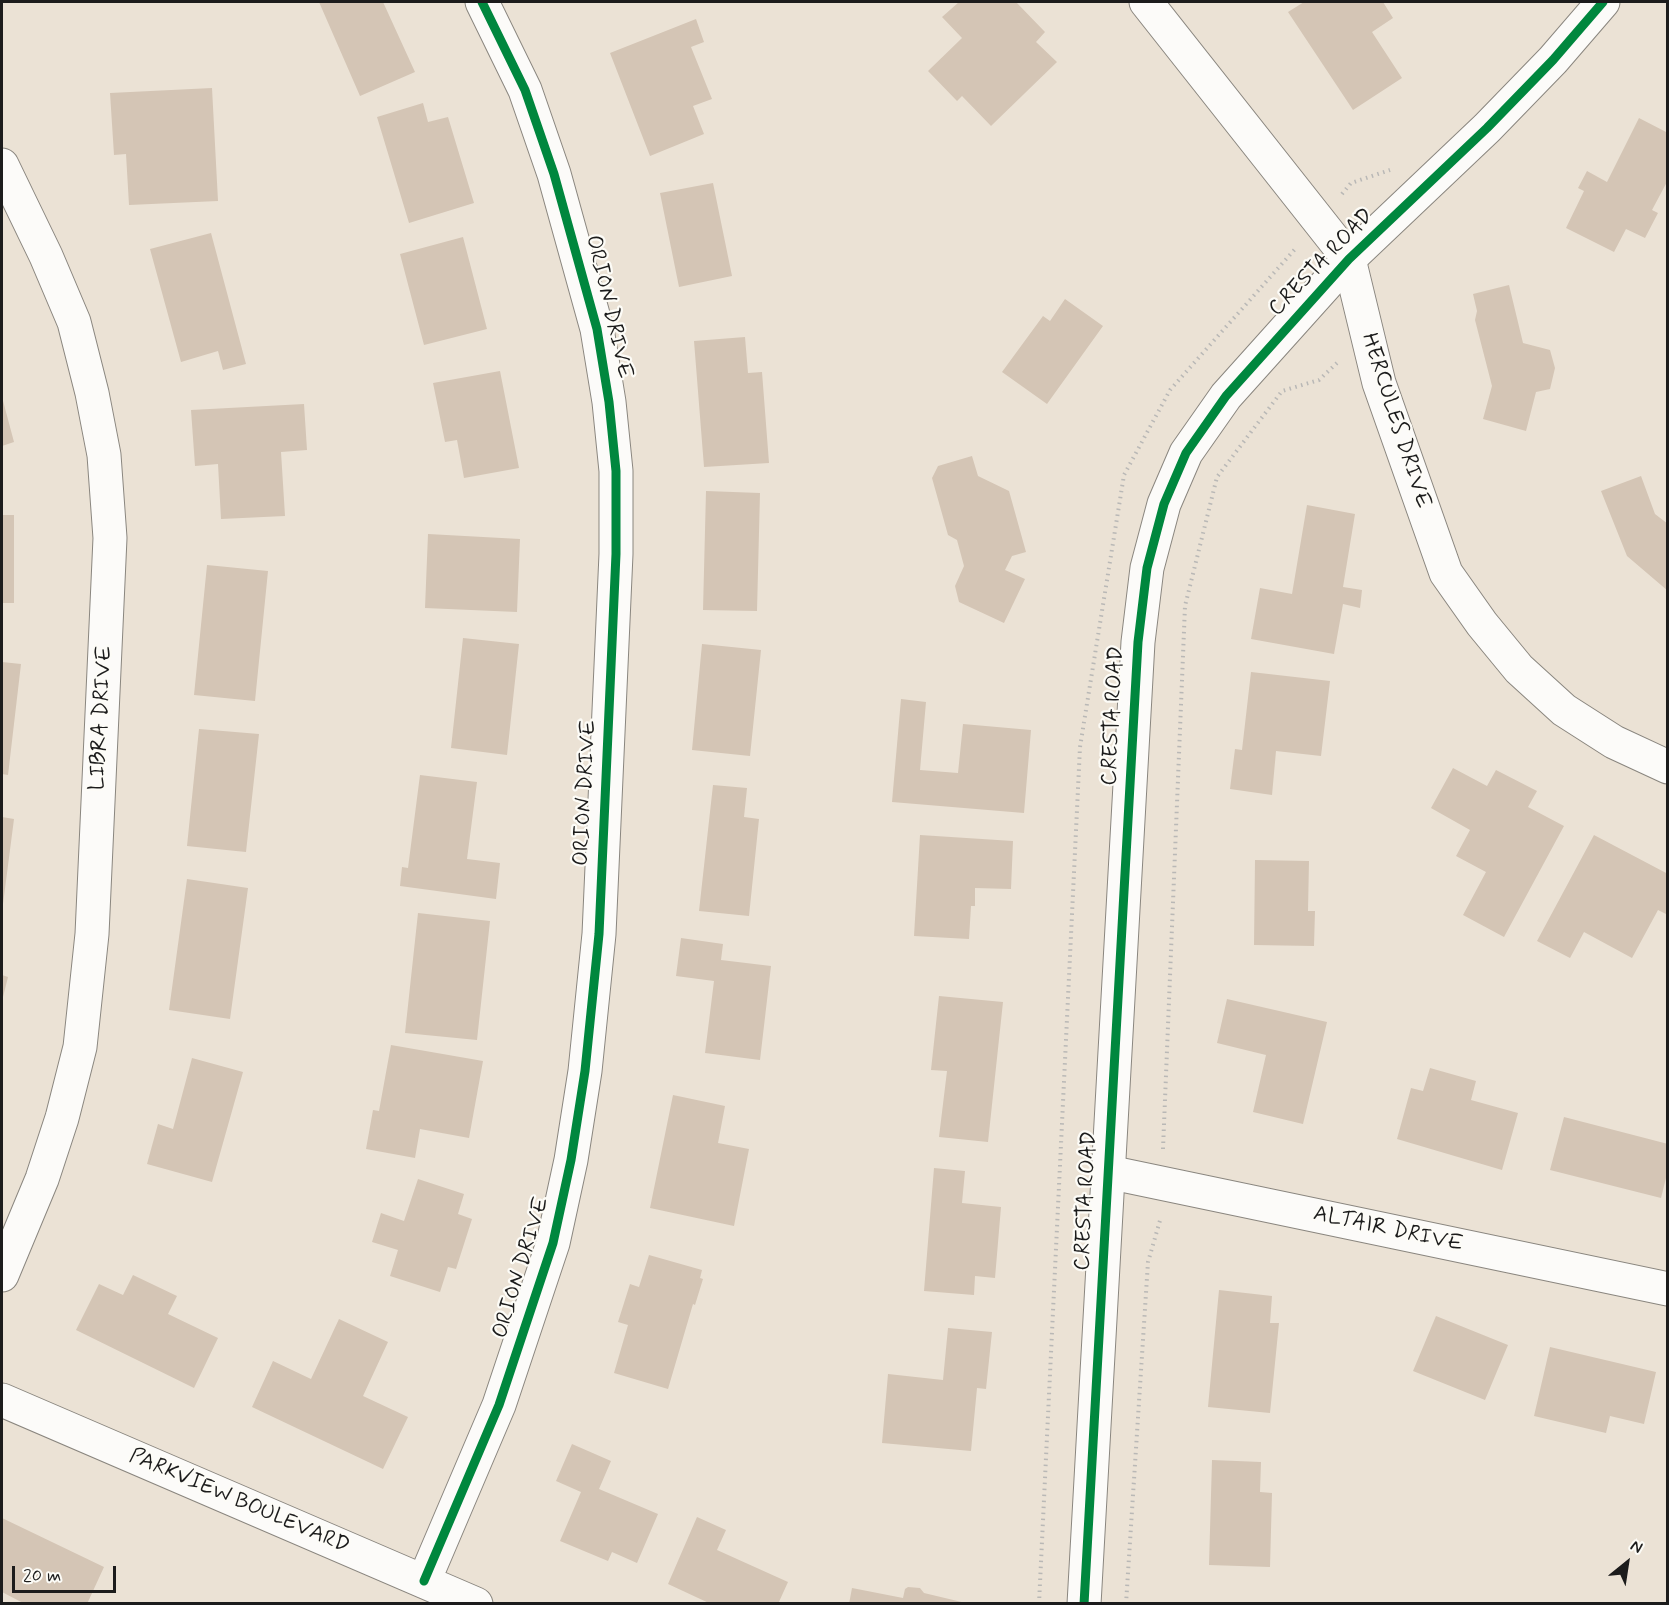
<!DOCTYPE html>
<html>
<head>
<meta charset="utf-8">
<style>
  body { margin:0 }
  #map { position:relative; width:1669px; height:1605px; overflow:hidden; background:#ebe2d5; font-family:Mynerve,sans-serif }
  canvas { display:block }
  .frame { position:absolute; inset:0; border:3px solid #1c1c1c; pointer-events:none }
  .north { position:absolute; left:1597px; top:1533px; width:60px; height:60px; -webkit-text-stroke:4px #fdfcf7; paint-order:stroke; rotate:30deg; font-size:16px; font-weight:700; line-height:24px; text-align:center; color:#1c1c1c }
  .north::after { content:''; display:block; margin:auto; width:21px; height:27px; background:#1c1c1c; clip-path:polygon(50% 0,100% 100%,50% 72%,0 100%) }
  .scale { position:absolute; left:12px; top:1566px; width:104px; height:27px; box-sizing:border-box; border:3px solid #1c1c1c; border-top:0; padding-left:8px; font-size:18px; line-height:21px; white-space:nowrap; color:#1c1c1c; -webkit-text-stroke:4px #fdfcf7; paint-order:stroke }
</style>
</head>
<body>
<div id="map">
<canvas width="1669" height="1605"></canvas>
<div class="frame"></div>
<div class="north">N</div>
<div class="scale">20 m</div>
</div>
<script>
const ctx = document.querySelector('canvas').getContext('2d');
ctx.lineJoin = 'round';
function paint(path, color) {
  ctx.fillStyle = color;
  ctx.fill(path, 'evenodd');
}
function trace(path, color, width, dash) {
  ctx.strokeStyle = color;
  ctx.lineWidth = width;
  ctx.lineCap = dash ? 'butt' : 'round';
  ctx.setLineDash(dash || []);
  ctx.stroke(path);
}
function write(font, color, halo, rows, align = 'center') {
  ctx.font = font + ' Mynerve,sans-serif';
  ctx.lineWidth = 4.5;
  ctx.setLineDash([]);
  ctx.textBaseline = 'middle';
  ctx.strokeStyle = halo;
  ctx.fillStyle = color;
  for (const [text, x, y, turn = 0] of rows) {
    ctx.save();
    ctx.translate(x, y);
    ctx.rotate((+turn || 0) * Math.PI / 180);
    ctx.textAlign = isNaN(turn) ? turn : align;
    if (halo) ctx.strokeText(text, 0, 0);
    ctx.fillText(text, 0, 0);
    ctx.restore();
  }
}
const building = new Path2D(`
  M319,2H383L415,72L360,96Z
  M959,2H1016L1045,32L1036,42L1057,62L991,126L962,96L957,101L928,71L962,38L942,17Z
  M1304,2H1383L1393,18L1372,32L1402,78L1353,110L1288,12Z
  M696,19L704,42L691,47L712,99L693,106L704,134L650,156L610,53Z
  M212,88L218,201L129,205L126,154L114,155L110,93Z
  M423,103L428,122L448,117L474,203L409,223L377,117Z
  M1639,118L1668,133V180L1652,210L1658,213L1645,238L1626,229L1614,252L1566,228L1584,191L1578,188L1587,171L1607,182Z
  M713,183L732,276L679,287L660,193Z
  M211,233L246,364L223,370L218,351L181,362L150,249Z
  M463,237L487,329L424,345L400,254Z
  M1509,285L1523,343L1550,350L1555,368L1550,389L1536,392L1526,431L1483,419L1492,386L1475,320L1477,311L1473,294Z
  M1065,299L1103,326L1047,404L1002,372L1043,316L1050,321Z
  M745,337L748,373L762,372L769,463L704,467L694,341Z
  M500,371L519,468L464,478L457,440L445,442L433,383Z
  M2,397L14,442L2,446Z
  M304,404L307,450L281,452L285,516L221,519L218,464L195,466L191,410Z
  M972,456L978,476L1009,491L1026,552L1012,556L1005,570L1025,579L1004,623L959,602L955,586L964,566L957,540L948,535L932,478L938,466Z
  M1641,476L1655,514L1668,524V591L1627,556L1601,491Z
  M706,491L760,493L757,611L703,610Z
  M1307,505L1355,514L1343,587L1362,590L1360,608L1343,604L1334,654L1251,639L1260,588L1292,594Z
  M2,515H14V603H2Z
  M428,534L520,539L517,612L425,608Z
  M207,565L268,571L255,701L194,695Z
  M463,638L519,644L507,755L451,748Z
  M702,644L761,650L750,756L692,750Z
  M2,662L21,664L8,775L2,774Z
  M1251,672L1330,681L1321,756L1276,751L1272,795L1230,789L1235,749L1242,750Z
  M901,699L926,702L920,770L958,773L963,724L1031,730L1024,813L892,802Z
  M199,729L259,734L246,852L187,846Z
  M1453,768L1487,786L1496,770L1537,791L1528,807L1564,826L1504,937L1463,915L1486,872L1456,856L1470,830L1431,808Z
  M420,775L477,782L467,859L500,863L496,899L400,886L402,867L408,868Z
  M713,785L747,788L744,817L759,819L749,916L699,911Z
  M2,817L14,819L3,904L2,903Z
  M920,835L1013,841L1011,889L975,888V906H971L969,939L914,936Z
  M1594,835L1668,874V915L1658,910L1632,958L1584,932L1570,958L1537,941Z
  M1255,860L1309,861L1308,911H1315L1314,946L1254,945Z
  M187,879L248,888L230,1019L169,1010Z
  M418,913L490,921L477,1040L405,1033Z
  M681,938L723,944L721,960L771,966L760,1060L705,1053L714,981L676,976Z
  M2,975L8,977L2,1001Z
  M939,996L1003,1002L988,1142L939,1137L947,1071L931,1070Z
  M1227,999L1327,1022L1303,1124L1253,1112L1266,1055L1217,1043Z
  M391,1045L483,1061L469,1138L420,1129L415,1158L366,1149L373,1110L379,1111Z
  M192,1058L243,1072L212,1182L147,1164L158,1124L173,1129Z
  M1430,1068L1476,1081L1471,1100L1518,1113L1502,1170L1397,1139L1411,1088L1423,1091Z
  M673,1095L725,1106L718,1143L749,1149L734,1226L650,1208Z
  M1564,1117L1668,1144V1170L1661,1198L1550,1170Z
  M934,1168L965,1171L962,1203L1001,1207L995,1278L975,1276L974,1295L924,1291Z
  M418,1179L464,1194L458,1214L472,1219L456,1269L448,1267L440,1292L390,1276L398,1250L372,1242L381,1213L404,1221Z
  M649,1255L702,1270L700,1278L703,1279L695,1305L693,1304L668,1389L614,1373L628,1325L618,1322L630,1284L639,1287Z
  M133,1275L177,1296L168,1314L218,1338L194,1388L76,1330L99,1284L123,1295Z
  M1219,1290L1272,1296L1270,1323H1279L1270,1413L1208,1407Z
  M1436,1316L1508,1345L1485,1400L1413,1371Z
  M339,1319L388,1342L363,1396L408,1417L383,1469L252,1407L273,1361L311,1379Z
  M948,1328L992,1332L986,1389L977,1388L971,1451L882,1443L888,1374L943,1380Z
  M1550,1347L1656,1372L1644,1424L1610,1416L1606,1433L1534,1416Z
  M572,1444L611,1461L599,1489L658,1514L637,1563L612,1552L608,1561L560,1541L581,1492L556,1481Z
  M1212,1460L1261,1462L1260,1492L1272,1493L1270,1567L1209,1565Z
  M697,1517L726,1530L717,1550L788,1582L778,1604H711L668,1584Z
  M2,1518L104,1567L87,1604H25L2,1592Z
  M908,1587L920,1588L924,1593L970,1604H849L852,1588L903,1598L905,1589Z`);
const path = new Path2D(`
  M1342,194L1351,183L1390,170
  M1163,1149L1185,606L1217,477L1282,391L1319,380L1338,362
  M1039,1604L1080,747L1124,475L1170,390L1296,248
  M1126,1604L1148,1262L1161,1217`);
const minor = new Path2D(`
  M1146,2L1349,259L1379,383L1446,573L1482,624L1519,669L1564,710L1614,742L1668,767
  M2,165L46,256L74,322L92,393L104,455L110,538L92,934L80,1047L62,1118L42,1179L2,1275
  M1108,1172L1668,1289
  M2,1400L476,1604
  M424,1581L499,1405L553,1243L571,1160L585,1071L599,934L616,554V471L609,402L597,329L554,174L525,90L482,2`);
const secondary = new Path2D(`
  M1084,1604L1138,642L1147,568L1164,504L1186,453L1226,396L1349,259L1487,128L1553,60L1603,2`);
const cycleway = new Path2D(`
  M424,1581L499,1405L553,1243L571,1160L585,1071L599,934L616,554V471L609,402L597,329L554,174L525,90L482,2
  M1084,1604L1138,642L1147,568L1164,504L1186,453L1226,396L1349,259L1487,128L1553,60L1603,2`);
const streetNames = [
  ["CRESTA ROAD",1322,263,-46],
  ["ORION DRIVE",608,307,77],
  ["HERCULES DRIVE",1395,421,72],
  ["CRESTA ROAD",1114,716,-87],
  ["LIBRA DRIVE",102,718,-87],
  ["ORION DRIVE",586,793,-87],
  ["CRESTA ROAD",1087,1201,-87],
  ["ALTAIR DRIVE",1388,1230,12],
  ["ORION DRIVE",522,1268,-73],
  ["PARKVIEW BOULEVARD",239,1502,23]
];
paint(building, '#d4c5b5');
trace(minor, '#8a867f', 35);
trace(secondary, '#8a867f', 35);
trace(path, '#b9b8b6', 4, [1.5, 4.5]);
trace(minor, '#fcfbf9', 33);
trace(secondary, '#fcfbf9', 33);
trace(cycleway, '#00873e', 9);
write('22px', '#1c1c1c', '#fdfcf7', streetNames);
</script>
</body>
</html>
